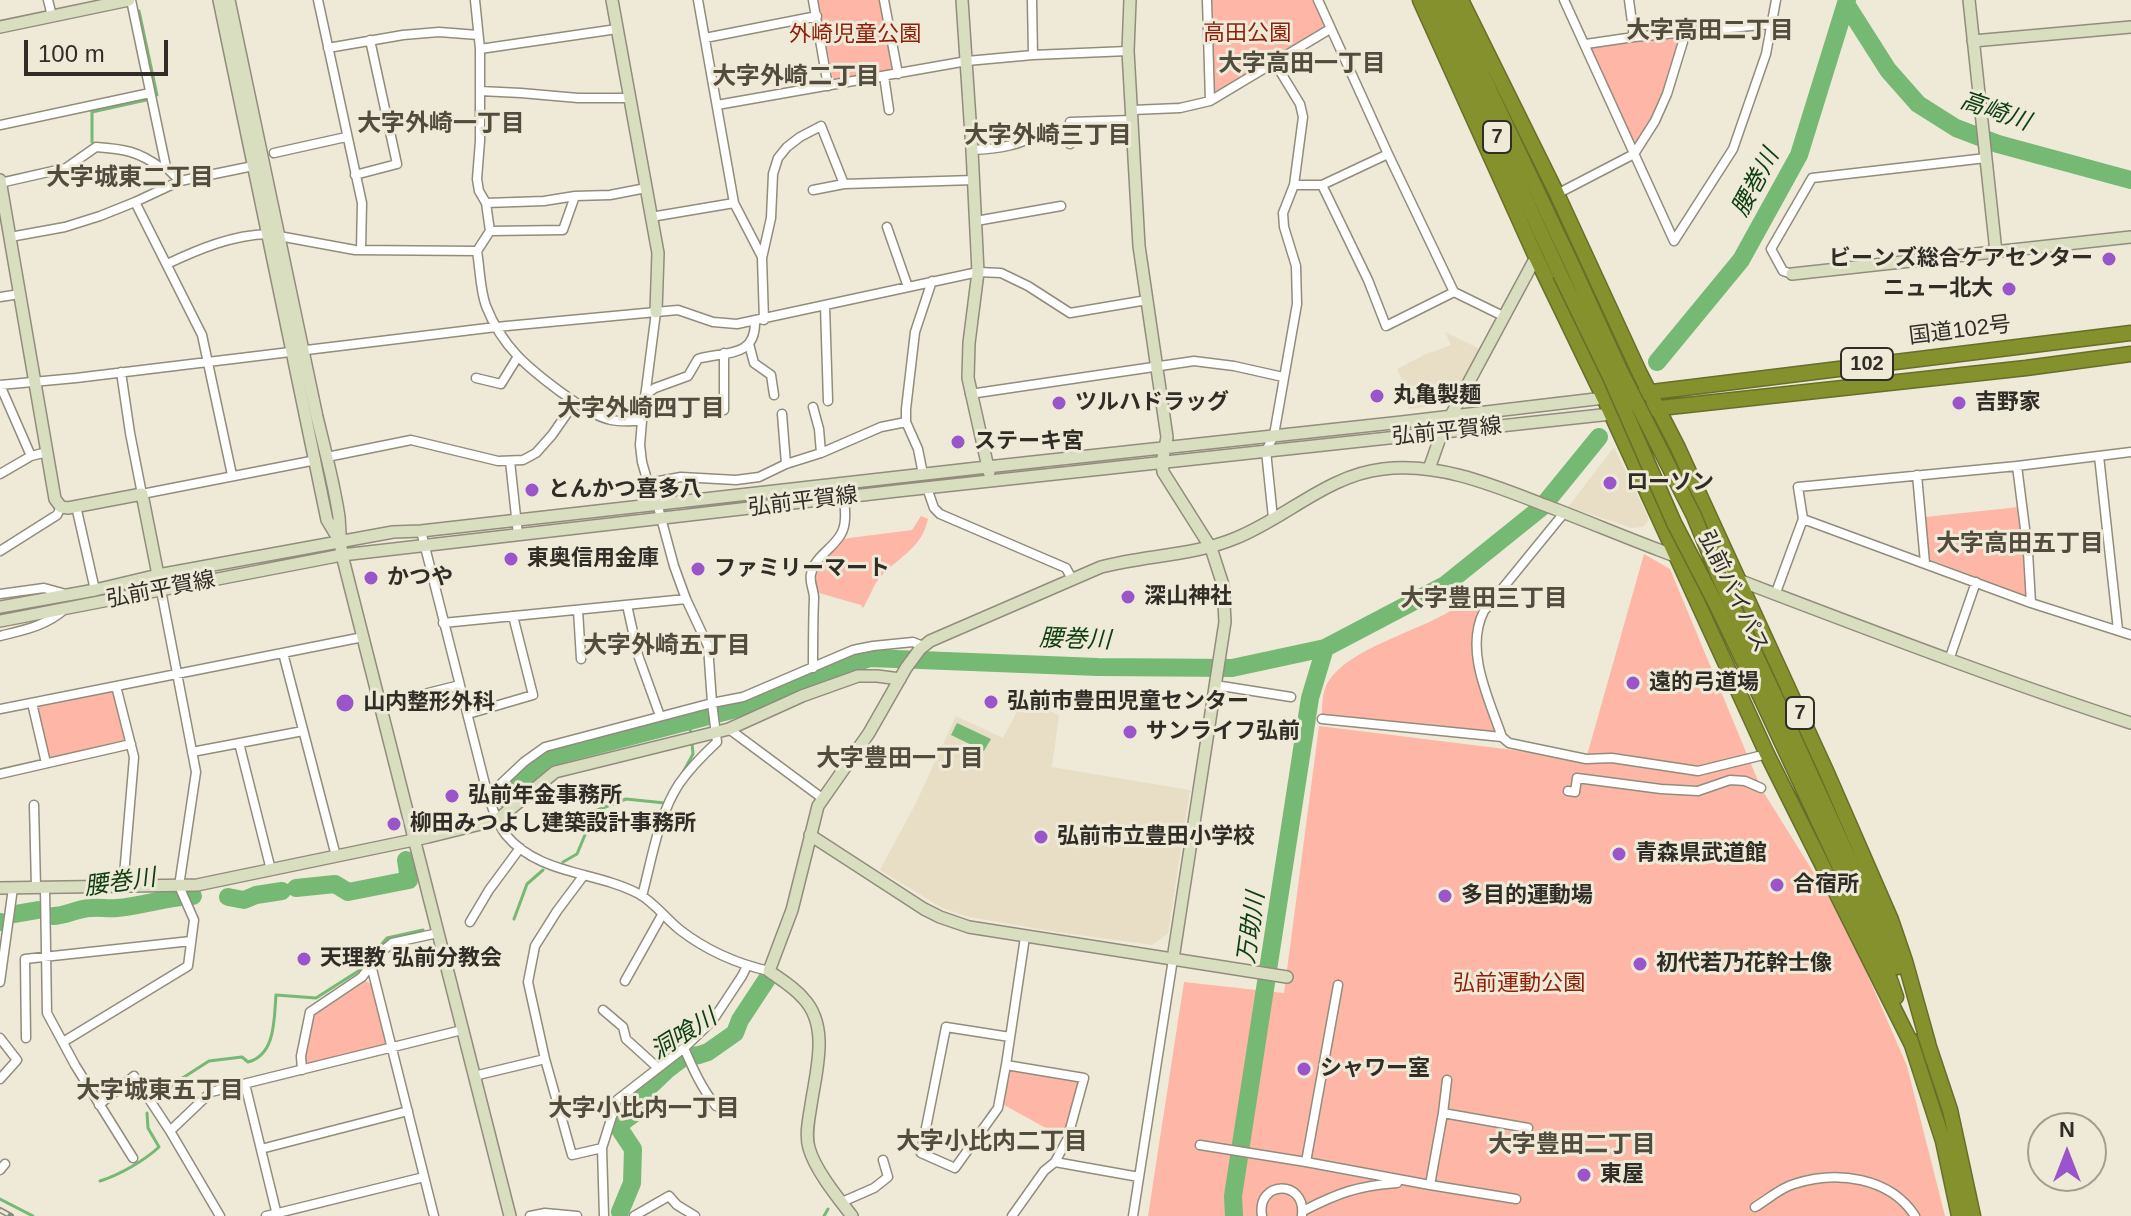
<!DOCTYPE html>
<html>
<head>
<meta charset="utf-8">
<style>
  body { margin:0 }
  #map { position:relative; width:2131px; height:1216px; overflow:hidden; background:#efe9d8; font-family:Arial,sans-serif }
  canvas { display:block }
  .north { position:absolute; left:2027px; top:1112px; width:80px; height:80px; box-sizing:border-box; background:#efe9d8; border:2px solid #a39e91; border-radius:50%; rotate:0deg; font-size:22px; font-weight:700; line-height:32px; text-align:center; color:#302d27 }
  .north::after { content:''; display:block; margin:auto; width:28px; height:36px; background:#9b55ca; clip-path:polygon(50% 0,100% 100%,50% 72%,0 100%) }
  .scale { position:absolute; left:24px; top:40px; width:144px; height:36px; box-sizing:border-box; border:4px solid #302d27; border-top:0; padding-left:10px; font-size:24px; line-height:28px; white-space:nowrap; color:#302d27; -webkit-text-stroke:6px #efe9d8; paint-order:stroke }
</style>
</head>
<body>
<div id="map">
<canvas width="2131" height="1216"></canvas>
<div class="north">N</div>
<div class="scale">100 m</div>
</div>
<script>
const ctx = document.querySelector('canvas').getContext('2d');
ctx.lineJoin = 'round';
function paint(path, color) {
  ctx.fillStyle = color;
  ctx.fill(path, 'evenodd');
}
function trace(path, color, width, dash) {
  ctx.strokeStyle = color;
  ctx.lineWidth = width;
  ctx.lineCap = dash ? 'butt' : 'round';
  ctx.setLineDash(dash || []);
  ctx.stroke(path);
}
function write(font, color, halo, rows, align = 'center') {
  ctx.font = font + ' Arial,"Noto Sans JP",sans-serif';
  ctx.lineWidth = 6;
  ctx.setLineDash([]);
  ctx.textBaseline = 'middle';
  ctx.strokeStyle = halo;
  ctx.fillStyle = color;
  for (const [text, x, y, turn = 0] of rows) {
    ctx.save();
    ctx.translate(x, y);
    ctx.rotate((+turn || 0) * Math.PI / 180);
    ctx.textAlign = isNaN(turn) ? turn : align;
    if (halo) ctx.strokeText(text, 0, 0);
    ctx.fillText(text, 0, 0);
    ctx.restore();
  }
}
const built = new Path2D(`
  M1445,332L1480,349L1452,404L1409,409L1403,383L1397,369L1424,355L1451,345Z
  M1614,447L1648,517V521L1643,527L1632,528L1568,507Z
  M1024,698L1059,715L1052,767L1190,790L1168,934L1152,945L1050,931L969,917L942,908L880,870L916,803L956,716L1003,738Z`);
const green = new Path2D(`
  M818,0H880L893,70L833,80Z
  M1212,0H1313L1325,27L1213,95Z
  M1679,36L1682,39C1674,64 1655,129 1634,142L1590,46Z
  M2019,507L2028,595L2026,596L1929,559L1925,517Z
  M921,516L928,519C922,547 901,556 883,574C874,582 870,597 863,608L861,605L819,593L813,582V576L819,563L842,539L912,530Z
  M1644,554L1670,569L1761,788L1845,923L1907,1066L1945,1216H1148L1184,982L1284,993L1319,726L1586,759Z
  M1483,589L1490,593V604L1484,611L1476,646L1502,737L1322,719C1322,707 1322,691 1328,682C1349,648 1417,632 1452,610C1462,604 1471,595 1483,589Z
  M111,691L114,693L125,738L123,741L52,757L48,756L38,708L40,705Z
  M364,980L371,984L386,1042L384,1045L309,1064L305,1060L314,1013Z
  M1010,1069L1080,1080L1064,1138L1004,1105Z`);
const water = new Path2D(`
  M957,723L991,739L984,751L951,735Z`);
const stream = new Path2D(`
  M139,11L157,95
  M92,142V112L146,100
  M689,721L691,735
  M681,776L693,754L692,743
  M563,862L577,854L595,811L626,799L665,803
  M514,919L527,884L543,870
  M157,1099L181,1079L209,1061L242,1057L248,1062C276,1055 274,1018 276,995L316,998L360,970L387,938L423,930
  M100,1181C119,1175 144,1161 159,1147L148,1128L147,1113
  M0,1199L33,1216
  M824,1216L828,1209`);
const river = new Path2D(`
  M1846,4L1888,70L1918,104L1956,128L1998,144L2131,180
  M1657,362L1741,260L1799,155L1847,0
  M502,798L547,758L751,705L787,691L824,673L870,658L1098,667L1232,668L1325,648L1445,585L1542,507L1599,437
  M296,888L335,884L348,892L409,880L406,860
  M228,897L244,900L256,895L282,891
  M15,914L38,910
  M53,916C66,916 78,908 91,908C99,907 108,909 117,908C142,906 167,897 193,896
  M0,922H1
  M620,1212L632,1183L633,1149L617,1125L619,1122L624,1121L636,1112L640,1100L648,1088L668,1069L684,1057L699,1055L708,1052L735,1033L740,1020L767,979
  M1234,1216L1233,1196L1310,698L1325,648`);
const street = new Path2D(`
  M48,0L52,16
  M131,0L166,167L180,181
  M318,0L362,203L361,250
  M475,0L480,49V141L477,179L479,191L486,203L490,231L477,251C480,269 480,290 486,306C502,347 528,368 562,393C577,403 593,416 611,420C620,422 632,421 642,421
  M698,0L734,203L762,257
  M813,0L828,86
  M884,0L898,74
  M1032,0L1033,55
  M1207,0L1210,101
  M1318,0L1388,154L1454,292L1503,316
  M1564,0L1674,241L1733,149L1766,54L1776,0
  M1629,0L1634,37
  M705,38L817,16
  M1586,44L1634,37L1772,24
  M328,48L403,35L439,32L478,35
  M480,49L617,29
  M884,76L889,110
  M480,91L521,93L578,98H630
  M717,105L967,61L1033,55L1128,51
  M1132,110L1180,108L1210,101L1330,29
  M0,125L150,93
  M1070,144V122L1133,120
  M972,150C1001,149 1019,145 1044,132
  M274,153L346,137
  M355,175L397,164L370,40
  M0,183L66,168L96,147C124,149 138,151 161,168L166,167
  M1294,185H1322L1388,154
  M1322,185L1368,280L1386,326L1454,292
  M813,190L844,184
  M1557,194L1634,154L1655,121L1667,94L1686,32
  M135,202L202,335L232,475
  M486,203L544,201L575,196
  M651,217L734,203
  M976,221L1061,206
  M887,227L908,287
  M490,231L563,230L575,196L610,195L646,188
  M10,237L65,227L100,216L135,202L180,181L258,165
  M167,264C199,249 232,235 268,234L355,250L477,251
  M1792,274L1783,271L1771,249L1812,178L1986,158
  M0,297L20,294
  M825,306L828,401
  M764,320L762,258L771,218L773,174L778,158L787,147L800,137L821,126L844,184L974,180
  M749,344L754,363L771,375L774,395
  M724,353V410
  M121,372L130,433L142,494L316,460
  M476,378L501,384L517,358
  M0,385L76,378L496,327L656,312L678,310L713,322L737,324L978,272L1001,273L1028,286L1070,313L1147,300
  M0,385L31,456
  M970,394L1194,361L1234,366L1283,377
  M645,395L655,388L688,376L698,359C724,351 756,359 755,321
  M813,407L819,429L821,453
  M782,414L786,464
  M2099,456L2118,630
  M327,457L411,440L498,461L523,460L536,453L552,435L575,402
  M510,461L518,535
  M2017,466L2028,552L2031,603
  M0,474L31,456L47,452
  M923,474L918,449L906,422V409L915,332L932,281
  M1917,475L1925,563
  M648,483L681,477L736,480L759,477L786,464L821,453L881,427L906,422
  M927,488L934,508L940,514L1066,568L1072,579
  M76,506L95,590
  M1273,518L1266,451L1274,435L1297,304L1296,266L1284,227L1283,213L1294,185L1303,117L1300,104L1275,63
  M1803,519L2031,603L2131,635
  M421,531L488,796C493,809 497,824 506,835C539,875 596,871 639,894C655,903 666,919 680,930C706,950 738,964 769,971
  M0,551L57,515L61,507
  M0,594L44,588L66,594
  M1775,595L1803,519L1798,487L2017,466L2131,452
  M627,605L638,655L660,716
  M578,610L581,659
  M443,623L686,599
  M0,636C24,630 46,626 65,609
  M283,653L336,856
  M1949,660L1976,582
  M813,668C813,644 813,622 814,598C814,590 809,582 811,574C814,557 833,549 841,534C847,524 845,509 844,497
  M1215,685L1291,697
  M116,686L134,757L123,887
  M32,703L46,763
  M380,705L460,685
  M0,709L363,637
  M468,714L533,695L513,616
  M1322,719L1502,737L1509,743L1586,759L1612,758L1698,771L1767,754
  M729,729L822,798
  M1502,737C1489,699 1464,650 1484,611L1564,513
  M239,743L271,870
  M192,752L303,731
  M0,774L131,744
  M1568,791L1575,792L1577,778L1661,789L1698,791L1730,780L1745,781L1761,788
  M488,796L524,762L545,747L712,703L743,697L853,650L873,646L913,642L923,646
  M34,805L36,888
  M584,875L557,911L535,946L528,982L545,1059L572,1155L602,1148
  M45,888L47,1013L75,1065L133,1158
  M642,896C652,859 658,816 679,784C690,768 703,755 717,742L712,703L708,646L686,599L674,566L657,503L648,483L642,462L640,445L642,421L656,312
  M470,922L489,890L520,848
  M371,965L434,1216
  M625,981L662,915
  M0,982L13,888
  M1338,985L1306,1162L1430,1185L1516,1199
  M603,1010L623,1027L626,1039L658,1068
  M0,1038L17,1060L0,1079
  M26,1038L25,959L191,941
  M63,1042L188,966L194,920L179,886L196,772L161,590
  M684,1048C693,1069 702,1089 716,1106
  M1006,1065L998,1108L955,1168L921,1153L946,1027L1010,1037
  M302,1070L301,1056L310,1012L362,977L380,953L392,943L438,933
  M474,1076L545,1059
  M1447,1080L1443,1113L1528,1128
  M245,1084L277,1215
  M99,1105L134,1076L170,1131L220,1216
  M170,1131L211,1092L462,1030
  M1200,1145L1306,1162
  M261,1149L408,1111
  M1055,1162L1139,1177
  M0,1170L5,1164
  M1430,1185L1443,1113
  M842,1202L874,1188L888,1177L883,1160
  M1755,1207C1767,1200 1780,1188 1794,1184C1836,1170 1890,1177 1915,1216
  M1303,1211C1338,1193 1357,1186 1397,1183
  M266,1216L424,1177
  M530,1216L545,1213L577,1216
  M604,1216L602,1148L617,1100L684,1048L713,1020L742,976L747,966
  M634,1216L669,1196L677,1205L695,1216
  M1012,1216L1044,1171L1055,1162L1067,1140L1084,1078L1006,1065L1025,937
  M1133,1216L1173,959
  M1262,1216C1256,1180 1306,1179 1302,1215`);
const secondary = new Path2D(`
  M219,0L327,520L339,540
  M229,0L317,417C325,450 334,483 339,517C340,530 340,542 342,555L510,1216
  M612,0L658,253L656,312
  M962,0L972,150L978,272L969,343L968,378L989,472
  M1130,0L1128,51L1139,246L1167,437L1162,463L1163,472L1211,548L1223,585L1225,622L1173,959
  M1969,0L1996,252
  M0,27L129,0
  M1973,41L2131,27
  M0,180L55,499L61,507L68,508L142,494L159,580
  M1792,274L2131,237
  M1429,469L1442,432L1536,257
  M0,607L95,590L158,575L393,532L421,531L987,467L1402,422L1604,398
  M0,621L342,555L897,491L1611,414
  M810,835L924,909L940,917L969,927L1287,977
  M0,888L197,885L428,837L497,820L555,772L729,729L802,696L858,676H877L900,679
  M852,1216C838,1198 815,1170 809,1148C805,1135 809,1118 811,1105C816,1071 830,1026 803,998C794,987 780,979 769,971L792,910L818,806L869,733L906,668L920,649L930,641L1101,567C1146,555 1193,556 1236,538C1286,518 1328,475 1383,469C1440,462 1495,486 1547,506C1584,520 1622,536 1659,550C1816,609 1972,671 2131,723`);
const highway = new Path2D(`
  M1420,0L1536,257L1604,398L1767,754L1912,1045
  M1433,0L1560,274
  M1447,0L1573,267
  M1461,0L1557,194L1640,374L1678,448L1827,773L1891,920L1905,961L1928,1043
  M1644,393L2131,333
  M1651,409L2026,368L2131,354
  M1774,694L1898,967
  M1762,700L1883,960L1896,997
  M1925,1035L1950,1110L1973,1216
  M1910,1039L1943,1141L1959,1216`);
const rail = new Path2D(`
  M0,1210L11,1216`);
const highwayBridge = new Path2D(`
  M1573,267L1620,370L1694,516L1719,577L1774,694
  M1560,274L1610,377L1674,523L1715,602L1762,700`);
const markers = [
  [2109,259,8,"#9b55ca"],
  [2009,289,8,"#9b55ca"],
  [1377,396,8,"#9b55ca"],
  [1059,403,8,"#9b55ca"],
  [1959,403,8,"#9b55ca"],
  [958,442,8,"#9b55ca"],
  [1610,483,8,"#9b55ca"],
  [532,490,8,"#9b55ca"],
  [511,559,8,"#9b55ca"],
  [698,569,8,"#9b55ca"],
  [371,578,8,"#9b55ca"],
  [1128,597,8,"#9b55ca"],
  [1633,683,8,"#9b55ca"],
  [991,702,8,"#9b55ca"],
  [345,703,10,"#9b55ca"],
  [1130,732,8,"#9b55ca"],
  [452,796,8,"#9b55ca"],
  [394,824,8,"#9b55ca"],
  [1041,837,8,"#9b55ca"],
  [1619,854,8,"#9b55ca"],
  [1777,885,8,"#9b55ca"],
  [1445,896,8,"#9b55ca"],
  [304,959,8,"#9b55ca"],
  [1640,964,8,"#9b55ca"],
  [1304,1069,8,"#9b55ca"],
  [1584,1175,8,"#9b55ca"]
];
const shields = [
  [1497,137,28],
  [1867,364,52],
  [1800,713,28]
];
const shieldNames = [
  ["7",1497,137],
  ["102",1867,364],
  ["7",1800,713]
];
const parkNames = [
  ["高田公園",1247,34],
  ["外崎児童公園",855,35],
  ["弘前運動公園",1519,984]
];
const poiNames = [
  ["ビーンズ総合ケアセンター",2093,259,"right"],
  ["ニュー北大",1993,289,"right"],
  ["丸亀製麺",1393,396],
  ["ツルハドラッグ",1075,403],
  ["吉野家",1975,403],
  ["ステーキ宮",974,442],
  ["ローソン",1626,483],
  ["とんかつ喜多八",548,490],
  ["東奥信用金庫",527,559],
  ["ファミリーマート",714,569],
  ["かつや",387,578],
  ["深山神社",1144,597],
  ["遠的弓道場",1649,683],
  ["弘前市豊田児童センター",1007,702],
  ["山内整形外科",363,703],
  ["サンライフ弘前",1146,732],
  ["弘前年金事務所",468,796],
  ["柳田みつよし建築設計事務所",410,824],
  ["弘前市立豊田小学校",1057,837],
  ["青森県武道館",1635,854],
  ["合宿所",1793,885],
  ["多目的運動場",1461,896],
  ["天理教 弘前分教会",320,959],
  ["初代若乃花幹士像",1656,964],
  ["シャワー室",1320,1069],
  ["東屋",1600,1175]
];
const streetNames = [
  ["国道102号",1960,331,-7],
  ["弘前平賀線",1447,432,-6],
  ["弘前平賀線",803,502,-7],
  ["弘前平賀線",161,590,-11],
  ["弘前バイパス",1733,592,64]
];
const neighbourhoodNames = [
  ["大字高田二丁目",1710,31],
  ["大字高田一丁目",1302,64],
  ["大字外崎二丁目",796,77],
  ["大字外崎一丁目",441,124],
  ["大字外崎三丁目",1048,136],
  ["大字城東二丁目",130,178],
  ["大字外崎四丁目",641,409],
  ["大字高田五丁目",2020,544],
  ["大字豊田三丁目",1484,599],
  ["大字外崎五丁目",667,646],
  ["大字豊田一丁目",900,759],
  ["大字城東五丁目",160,1091],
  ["大字小比内一丁目",644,1109],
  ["大字小比内二丁目",992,1142],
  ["大字豊田二丁目",1572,1145]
];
const waterNames = [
  ["高崎川",1995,112,19],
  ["腰巻川",1756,183,-62],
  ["腰巻川",1075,640,2],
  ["腰巻川",120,883,-8],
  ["万助川",1252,928,-82],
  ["洞喰川",684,1035,-32]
];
paint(built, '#e8dec6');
paint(green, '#feb6a6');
paint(water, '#75b974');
trace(stream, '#75b974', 3);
trace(river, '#75b974', 18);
trace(street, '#928c7d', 11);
trace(secondary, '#928c7d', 14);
trace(highway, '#676e2a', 17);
trace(street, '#fff', 8);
trace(secondary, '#dadec0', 11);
trace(highway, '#85912c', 14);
trace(rail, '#8d887d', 6);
trace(rail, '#efe9d8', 3, [9]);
trace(highwayBridge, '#676e2a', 17, []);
trace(highwayBridge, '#85912c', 14);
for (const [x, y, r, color] of markers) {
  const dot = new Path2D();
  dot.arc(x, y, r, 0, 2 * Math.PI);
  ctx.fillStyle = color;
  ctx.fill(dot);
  trace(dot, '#efe9d8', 3);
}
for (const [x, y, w] of shields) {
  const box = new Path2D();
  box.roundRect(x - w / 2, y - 16, w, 32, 6);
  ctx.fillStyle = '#efe9d8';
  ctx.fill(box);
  trace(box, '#302d27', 2);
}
write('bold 20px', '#302d27', null, shieldNames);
write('22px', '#8f2009', '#efe9d8', parkNames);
write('bold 22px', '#302d27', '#efe9d8', poiNames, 'left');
write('22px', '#302d27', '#efe9d8', streetNames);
write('bold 24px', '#524c3e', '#efe9d8', neighbourhoodNames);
write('italic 24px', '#0d3e10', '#efe9d8', waterNames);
</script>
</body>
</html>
